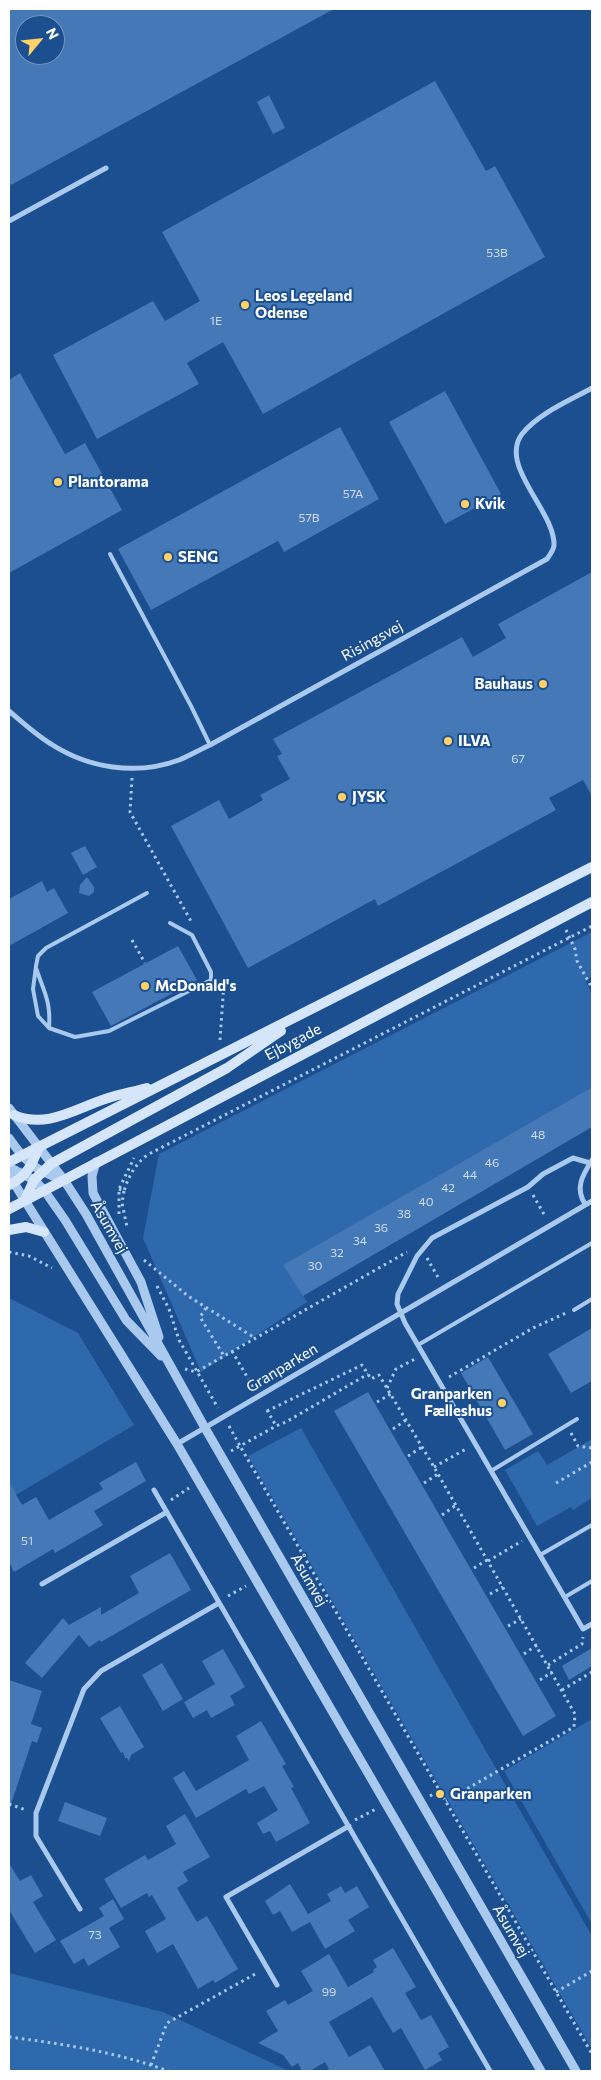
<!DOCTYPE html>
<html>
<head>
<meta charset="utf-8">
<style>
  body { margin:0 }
  #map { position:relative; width:601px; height:2080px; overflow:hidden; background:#1b4f8f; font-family:Commissioner,sans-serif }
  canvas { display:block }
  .frame { position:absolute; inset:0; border:10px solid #fff; pointer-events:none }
  .north { position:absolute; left:15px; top:15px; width:50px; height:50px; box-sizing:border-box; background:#1b4f8f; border:1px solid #7695bc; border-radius:50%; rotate:62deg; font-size:14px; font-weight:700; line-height:20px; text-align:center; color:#fff }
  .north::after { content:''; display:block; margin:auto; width:18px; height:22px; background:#ffd166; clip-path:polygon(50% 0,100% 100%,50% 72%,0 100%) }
</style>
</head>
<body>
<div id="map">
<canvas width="601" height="2080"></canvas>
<div class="frame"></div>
<div class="north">N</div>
</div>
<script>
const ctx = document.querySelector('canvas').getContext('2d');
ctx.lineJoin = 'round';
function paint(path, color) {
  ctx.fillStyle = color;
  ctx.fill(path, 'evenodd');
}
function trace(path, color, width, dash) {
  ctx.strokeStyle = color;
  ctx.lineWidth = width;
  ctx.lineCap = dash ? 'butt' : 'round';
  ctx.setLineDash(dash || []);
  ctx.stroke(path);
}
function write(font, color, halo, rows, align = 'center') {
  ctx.font = font + ' Commissioner,sans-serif';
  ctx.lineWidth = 4;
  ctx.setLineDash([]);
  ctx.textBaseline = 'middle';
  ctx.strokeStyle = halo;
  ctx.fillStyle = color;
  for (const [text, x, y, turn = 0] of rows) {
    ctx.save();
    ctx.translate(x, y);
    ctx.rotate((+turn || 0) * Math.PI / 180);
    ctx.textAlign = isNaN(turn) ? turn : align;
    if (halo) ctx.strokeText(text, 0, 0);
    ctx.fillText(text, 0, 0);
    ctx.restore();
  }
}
const green = new Path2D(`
  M592,932V975L586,982L592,994V1087L284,1265L307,1302L201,1372L143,1238L159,1154Z
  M9,1298L78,1333L134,1425L9,1499Z
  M301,1428L592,1936V2049L248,1456Z
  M592,1439V1498L573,1510L571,1507L537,1526L505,1470L538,1451L547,1465Z
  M592,1719V1924L504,1771Z
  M9,1973L163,2012L289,2071H9Z`);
const building = new Path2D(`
  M9,9H334L9,186ZM25,25H55V55H25Z
  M435,81L486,171L495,166L545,257L263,414L223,342L187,363L199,384L97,439L53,355L153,301L165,321L200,301L162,232Z
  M269,95L285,128L273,134L257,102Z
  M20,373L65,454L85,443L122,510L9,573V380Z
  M445,391L501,494L445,524L389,422Z
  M340,427L379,499L284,552L278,541L151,610L118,549Z
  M592,572V796L583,780L549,798L556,810L378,906L375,899L248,968L171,826L219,800L229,819L263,800L260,795L290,779L277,756L282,754L273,739L462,637L473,657L506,638L498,624Z
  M85,846L97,867L83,875L71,853Z
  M87,877L94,887V892L89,896L79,893L80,885Z
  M42,881L47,892L54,888L68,913L9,946V899Z
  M178,946L197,980L111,1026L92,992Z
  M592,1087V1127L303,1296L283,1265Z
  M592,1328V1381L571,1393L548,1354Z
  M488,1357L533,1434L505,1450L461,1373Z
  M368,1392L556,1716L523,1736L334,1411Z
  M136,1462L146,1481L94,1511L103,1525L55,1553L53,1549L14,1572L9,1562V1482L22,1505L36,1497L49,1520L103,1489L99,1483Z
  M170,1553L191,1590L101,1642L100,1640L89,1647L79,1635L42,1678L25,1663L63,1618L69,1625L101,1607V1615L139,1593L130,1576Z
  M592,1648V1666L569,1680L562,1666Z
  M223,1649L245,1687L230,1696L235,1705L211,1718L207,1710L193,1718L184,1702L215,1684L202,1661Z
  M162,1663L183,1699L163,1711L142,1675Z
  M9,1680L42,1691L31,1724L42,1728L37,1743L32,1741L11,1804H9Z
  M120,1706L144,1747L131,1755L129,1761L127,1758H125L123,1752L121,1753L100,1718Z
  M261,1721L286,1764L282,1766L294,1787L291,1788L310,1823L276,1842L270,1831L263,1834L257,1823L278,1810L264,1786L249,1794L246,1789L196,1818L173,1778L184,1771L196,1791L249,1760L236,1736Z
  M65,1802L107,1818L100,1836L58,1821Z
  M185,1814L210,1857L183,1872L188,1881L177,1888L197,1922L207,1916L238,1969L215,1983L213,1980L198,1989L173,1944L157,1953L145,1931L166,1919L152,1895L149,1897L147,1893L121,1908L104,1879L145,1855L148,1860L176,1844L166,1826Z
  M9,1863L20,1881L31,1875L43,1896L33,1902L56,1940L35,1953L9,1910Z
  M290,1884L308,1914L331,1901L327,1894L341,1886L345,1893L357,1886L369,1907L348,1920L355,1931L325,1949L310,1922L292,1932L280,1911L273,1915L265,1901Z
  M113,1899L124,1919L109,1928L120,1947L88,1966L84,1958L74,1964L60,1941L104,1916L99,1908Z
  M393,1948L416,1987L405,1993L421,2020L431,2015L449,2047L438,2053L442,2060L425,2070L401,2028L393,2033L372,1997L329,2022L349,2057L370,2045L385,2071H325L329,2069L325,2062L310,2071H302L298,2063L292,2067L283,2055L258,2043L278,2031L266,2011L285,2000L288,2005L313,1991L301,1971L329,1954L348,1987L374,1972L373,1970L377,1967L373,1960Z`);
const path = new Path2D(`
  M132,778L130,812L192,923
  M566,930L575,949L577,961L592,988
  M132,940L145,963
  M220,1040L224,982L221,977
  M119,1189L124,1191C129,1175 135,1165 147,1155L592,926
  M124,1191L122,1203L127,1227
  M533,1195L545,1216
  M119,1214V1189L134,1158
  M9,1252L29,1256L52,1268
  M427,1258L439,1279
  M144,1260L188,1296L255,1338
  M157,1286L169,1309L179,1340L218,1408
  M206,1308L200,1317L224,1356
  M232,1351L253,1387
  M185,1369L196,1372L407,1252
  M449,1377L533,1328L566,1313
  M387,1388L396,1369L415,1359
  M377,1402L391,1394
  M267,1410L276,1426
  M267,1411L362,1365L371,1379L379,1375L434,1467L575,1714L574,1727L446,1801
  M229,1426L240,1446L276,1426L286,1422L368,1374
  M393,1429L406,1420
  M571,1433L578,1446L592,1448
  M231,1451L240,1446L592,2054
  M408,1456L422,1447
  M434,1467L466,1449
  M424,1483L438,1474
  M556,1483L592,1462
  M171,1500L189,1488
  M442,1515L456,1505
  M488,1561L522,1541
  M474,1568L487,1560
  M490,1594L503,1587
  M228,1596L246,1586
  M508,1626L521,1619
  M524,1654L537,1645
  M548,1665L582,1644L583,1637
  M540,1680L552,1672
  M562,1690L592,1672
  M430,1796L440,1790
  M9,1804L26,1810
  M355,1820L376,1809
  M556,1992L592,1971
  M9,2037C63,2044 117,2052 168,2071
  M151,2065L167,2023L257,1973`);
const service = new Path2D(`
  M110,554L191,706L210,745
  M147,893L46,948L38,956L36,966L33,989L38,1016L49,1028L75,1037L109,1031L211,980V972L192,935L170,923
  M36,968C44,992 51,1001 49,1028
  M574,1310L592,1299
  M418,1345L592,1243
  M491,1471L577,1419
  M540,1555L592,1525
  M565,1597L592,1581`);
const minor = new Path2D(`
  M9,221L106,168
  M9,711C22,722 36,735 51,744C88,768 136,776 179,760C189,756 199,750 210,745L547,559C549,556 553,551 554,546C556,512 498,466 522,434C539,413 569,401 592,388
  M590,1163L573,1158L543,1174L528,1187L432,1238L417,1256L398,1294L397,1304L405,1323L583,1629L592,1624
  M585,1204C575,1188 582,1176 592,1160
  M177,1444L592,1201
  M154,1490L490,2071
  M42,1584L167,1512
  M80,1909L36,1836V1813L84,1689L101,1671L219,1603
  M277,1985L226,1897L349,1826`);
const tertiary = new Path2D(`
  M9,1108L64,1180L86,1214L205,1428L576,2071
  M9,1138C26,1163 35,1170 63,1180
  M96,1162L92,1176L93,1193L141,1282L159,1337
  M9,1167L34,1180L44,1190L65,1220L126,1320L161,1356
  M9,1175L177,1444L541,2071`);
const secondary = new Path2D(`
  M14,1115C46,1129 75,1109 105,1099C119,1094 133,1092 147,1088
  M9,1162L592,867
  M9,1185C27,1176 32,1165 39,1147
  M25,1200L34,1180L51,1164L227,1068L281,1031
  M9,1209L592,902
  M9,1230L26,1227L44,1232`);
const markers = [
  [245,305,5,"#ffd166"],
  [58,482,5,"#ffd166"],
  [465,504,5,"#ffd166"],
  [168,557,5,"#ffd166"],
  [543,684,5,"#ffd166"],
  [448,741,5,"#ffd166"],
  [342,797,5,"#ffd166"],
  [145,986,5,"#ffd166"],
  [502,1403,5,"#ffd166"],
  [440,1794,5,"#ffd166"]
];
const numberNames = [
  ["53B",497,253],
  ["1E",216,321],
  ["57A",353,494],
  ["57B",309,518],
  ["67",518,759],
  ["48",538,1135],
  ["46",492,1163],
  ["44",470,1175],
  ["42",448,1188],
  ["40",426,1202],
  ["38",404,1214],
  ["36",381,1228],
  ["34",360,1241],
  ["32",337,1253],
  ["30",315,1266],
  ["51",27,1541],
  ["73",95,1935],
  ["99",329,1992]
];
const poiNames = [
  ["Leos Legeland",255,296],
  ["Odense",255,313],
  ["Plantorama",68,482],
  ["Kvik",475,504],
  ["SENG",178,557],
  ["Bauhaus",533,684,"right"],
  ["ILVA",458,741],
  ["JYSK",352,797],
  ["McDonald's",155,986],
  ["Granparken",492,1394,"right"],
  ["Fælleshus",492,1411,"right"],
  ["Granparken",450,1794]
];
const streetNames = [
  ["Risingsvej",372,641,-29],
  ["Ejbygade",293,1042,-28],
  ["Åsumvej",109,1227,60],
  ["Granparken",282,1368,-31],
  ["Åsumvej",309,1580,60],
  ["Åsumvej",511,1931,60]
];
paint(green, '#2e69ad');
paint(building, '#4478b7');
trace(path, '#a9c9ee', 3, [2.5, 4]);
trace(service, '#a9c9ee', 4);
trace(minor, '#a9c9ee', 5);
trace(tertiary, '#a9c9ee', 9);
trace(secondary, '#d6e6fa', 10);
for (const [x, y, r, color] of markers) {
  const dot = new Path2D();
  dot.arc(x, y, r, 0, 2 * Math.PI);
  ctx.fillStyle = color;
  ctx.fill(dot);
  trace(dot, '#1b4f8f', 2);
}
write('12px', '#d0dded', null, numberNames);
write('bold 15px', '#fff', '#1b4f8f', poiNames, 'left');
write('15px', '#fff', '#1b4f8f', streetNames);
</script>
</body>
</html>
